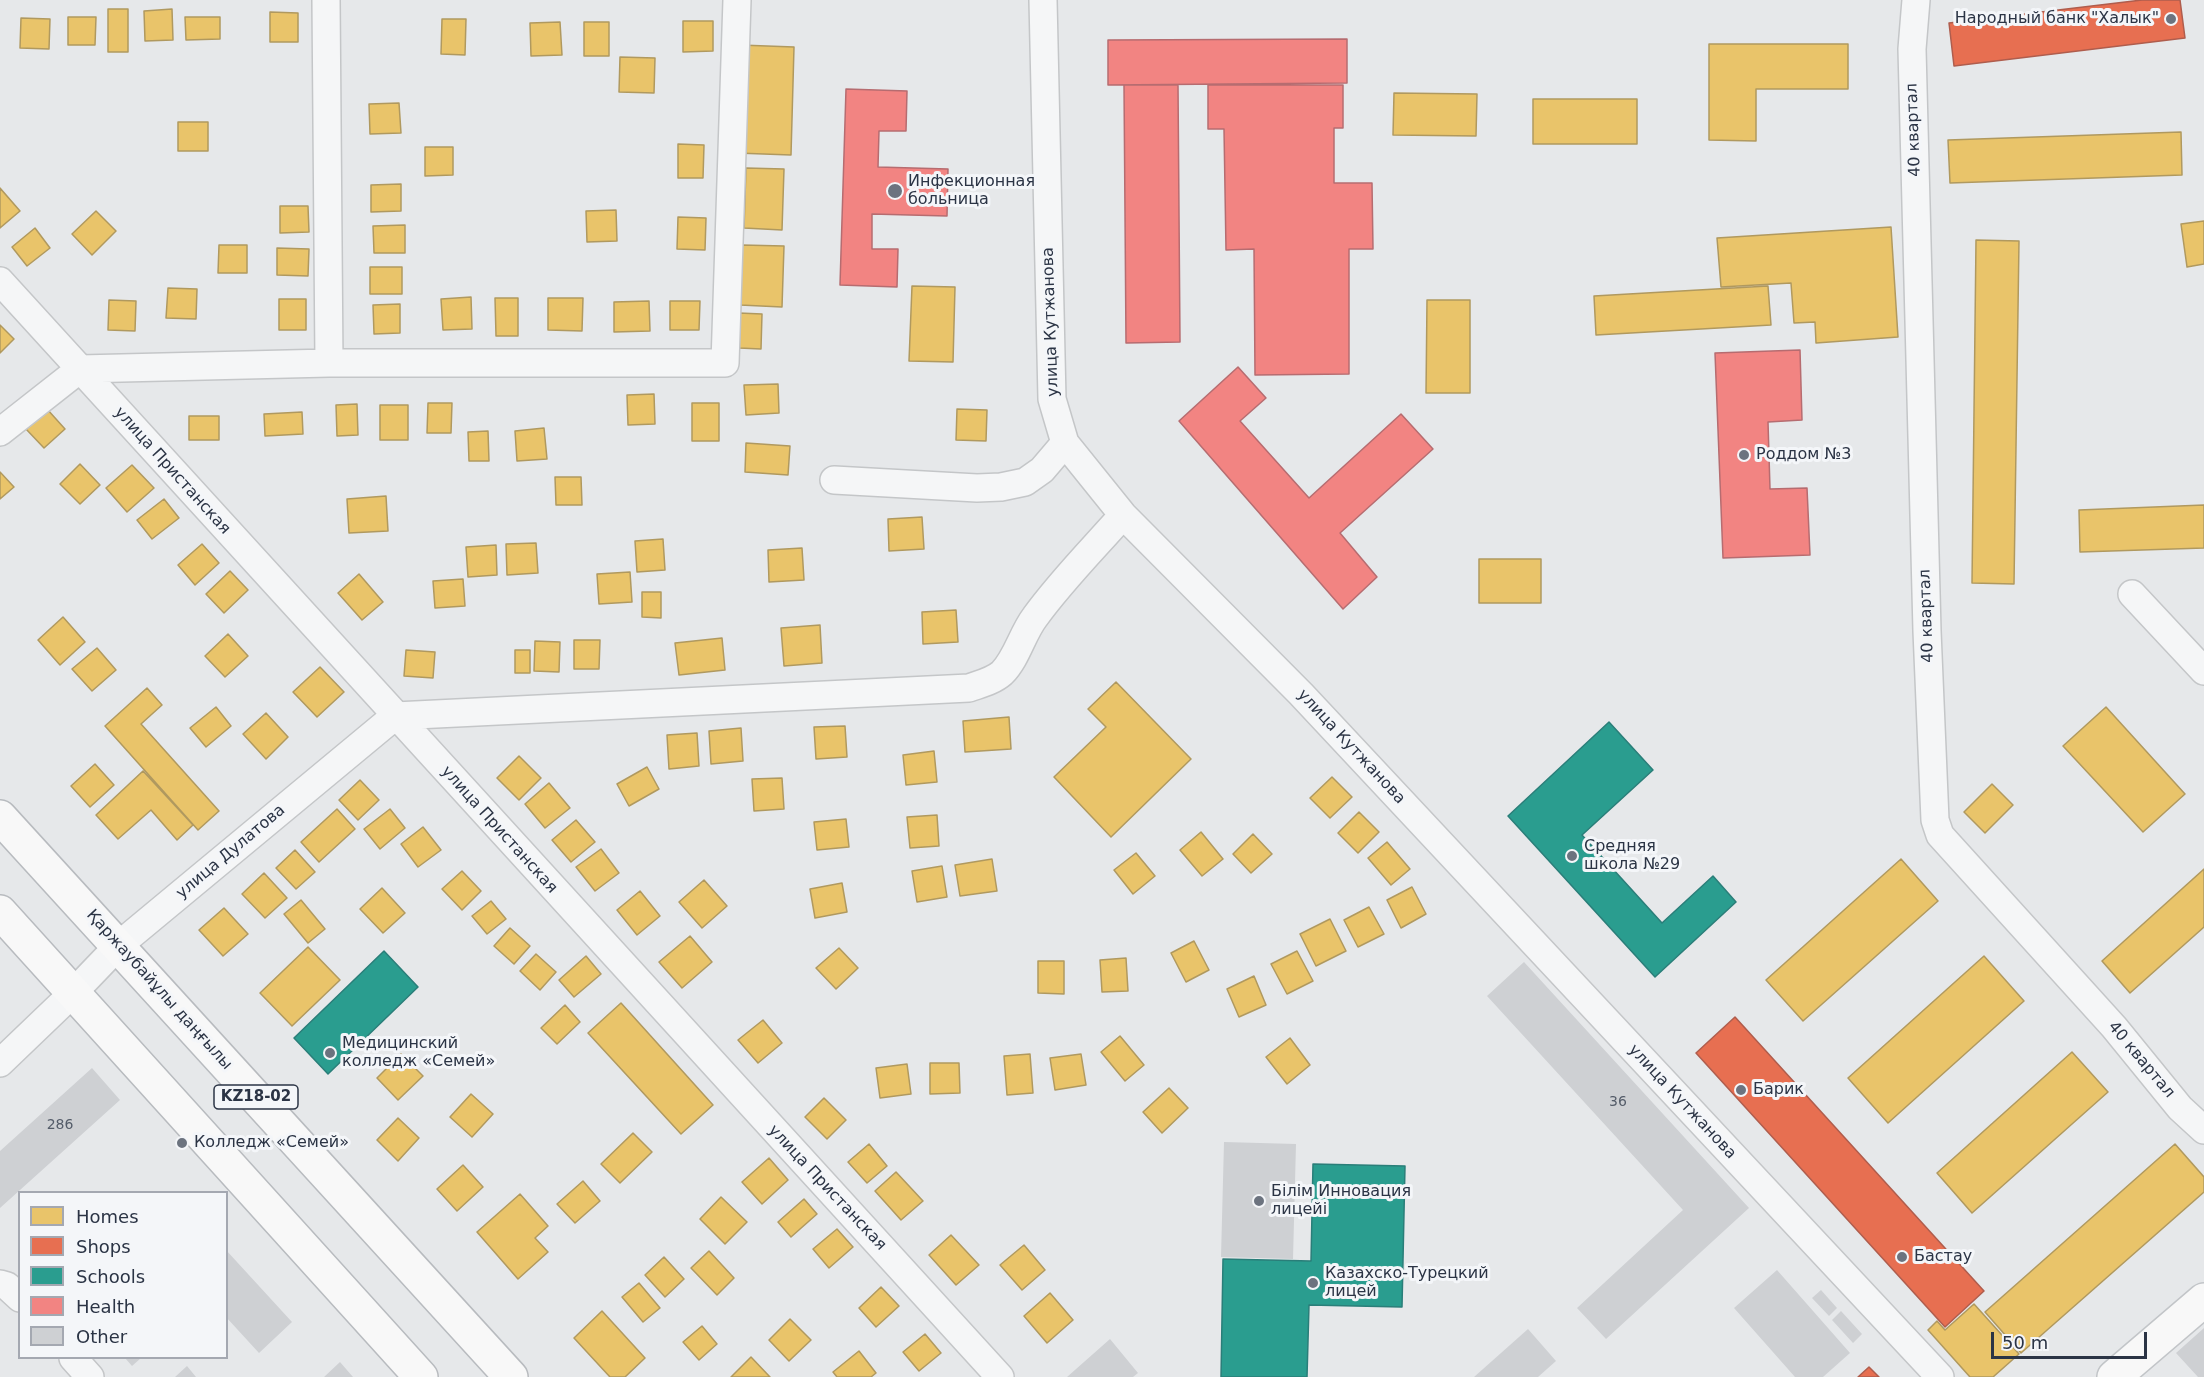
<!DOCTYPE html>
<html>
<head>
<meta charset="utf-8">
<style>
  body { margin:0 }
  #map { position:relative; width:2204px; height:1377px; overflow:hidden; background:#e6e8ea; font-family:"DejaVu Sans",sans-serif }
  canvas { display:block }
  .legend { position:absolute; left:18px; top:1191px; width:210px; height:168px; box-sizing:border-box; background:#f4f6f9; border:2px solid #a4a8b1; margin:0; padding:8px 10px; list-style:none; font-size:18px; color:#2b3445 }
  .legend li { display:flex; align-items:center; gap:12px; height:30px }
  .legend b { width:30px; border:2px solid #a4a8b1 }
  .scale { position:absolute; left:1991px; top:1332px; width:156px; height:27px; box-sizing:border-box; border:3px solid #2b3445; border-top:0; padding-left:8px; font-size:18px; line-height:21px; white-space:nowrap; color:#2b3445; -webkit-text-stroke:4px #f4f6f9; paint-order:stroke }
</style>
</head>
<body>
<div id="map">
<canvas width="2204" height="1377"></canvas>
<ul class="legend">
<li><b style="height:16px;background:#e9c46a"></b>Homes</li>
<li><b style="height:16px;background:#e76f51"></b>Shops</li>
<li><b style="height:16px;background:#2a9d8f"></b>Schools</li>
<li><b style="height:16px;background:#f28482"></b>Health</li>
<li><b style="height:16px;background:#ced0d3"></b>Other</li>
</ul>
<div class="scale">50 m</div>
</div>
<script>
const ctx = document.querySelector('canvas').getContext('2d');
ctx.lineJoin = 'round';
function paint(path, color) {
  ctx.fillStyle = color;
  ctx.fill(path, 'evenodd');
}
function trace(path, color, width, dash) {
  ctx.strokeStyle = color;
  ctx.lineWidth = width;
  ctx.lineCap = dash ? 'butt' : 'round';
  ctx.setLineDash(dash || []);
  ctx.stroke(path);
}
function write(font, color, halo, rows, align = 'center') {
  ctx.font = font + ' "DejaVu Sans",sans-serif';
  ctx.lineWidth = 6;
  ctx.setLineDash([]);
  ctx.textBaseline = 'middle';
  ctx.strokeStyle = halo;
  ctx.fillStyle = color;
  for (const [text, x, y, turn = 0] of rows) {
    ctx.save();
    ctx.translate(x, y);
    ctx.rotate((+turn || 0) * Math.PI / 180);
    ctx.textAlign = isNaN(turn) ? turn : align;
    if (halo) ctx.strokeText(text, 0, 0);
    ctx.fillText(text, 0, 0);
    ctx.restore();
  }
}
const homes = new Path2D(`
  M108,9H128V52H108Z
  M172,9L173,40L145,41L144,11Z
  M270,12L298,13V42H270Z
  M68,17H96L95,45H68Z
  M185,17H220V39L186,40Z
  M21,18L50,19L49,49L20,48Z
  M442,19H466L465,55L441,54Z
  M683,21H713V51L683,52Z
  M560,22L562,55L531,56L530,23Z
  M584,22H609V56H584Z
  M1709,44H1848V89H1756V141L1709,140Z
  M740,45L794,47L791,155L736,153Z
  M620,57L655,58L654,93L619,92Z
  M1394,93L1477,94L1476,136L1393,135Z
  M1533,99H1637V144H1533Z
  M399,103L401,133L370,134L369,104Z
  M178,122H208V151H178Z
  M2181,132L2182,175L1950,183L1948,140Z
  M678,144L704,145L703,178H678Z
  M425,147H453V175L425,176Z
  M746,168L784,169L782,230L744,228Z
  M401,184V211L371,212V185Z
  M0,188L20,211L0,228Z
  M280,206H308L309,232L280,233Z
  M616,210L617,241L587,242L586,211Z
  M96,211L116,231L92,255L72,234Z
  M678,217L706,218L705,250L677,249Z
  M2204,221V264L2187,267L2181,224Z
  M405,225V253H374L373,226Z
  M1891,227L1898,337L1816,343L1815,322L1794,323L1791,283L1721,287L1717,238Z
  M35,228L50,248L27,266L12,247Z
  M1976,240L2019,241L2014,584L1972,583Z
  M219,245H247V273H218Z
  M742,245L784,246L782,307L740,305Z
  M277,248L309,249L308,276L277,275Z
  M370,267H402V294H370Z
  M912,286L955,287L953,362L909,361Z
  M1768,286L1771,325L1596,335L1594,296Z
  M168,288L197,289L196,319L166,318Z
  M471,297L472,329L443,330L441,299Z
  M495,298H518V336H496Z
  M548,298H583L582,331L548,330Z
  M279,299H306V330H279Z
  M109,300L136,301L135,331L108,330Z
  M1427,300H1470V393H1426Z
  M649,301L650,331L614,332V302Z
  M670,301H700L699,330H670Z
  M400,304V333L374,334L373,305Z
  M739,313L762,314L761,349L739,348Z
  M0,325L14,339L0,353Z
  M778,384L779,413L746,415L744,385Z
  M654,394L655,424L628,425L627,395Z
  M428,403H452L451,433H427Z
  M692,403H719V441H692Z
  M357,404L358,435L337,436L336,405Z
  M380,405H408V440H380Z
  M47,409L65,429L44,448L25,428Z
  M957,409L987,410L986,441L956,440Z
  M302,412L303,434L265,436L264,414Z
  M189,416H219V440H189Z
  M544,428L547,459L517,461L515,431Z
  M488,431L489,461H469L468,432Z
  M746,443L790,446L788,475L745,472Z
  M80,464L100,485L80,504L60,484Z
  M132,465L154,488L127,512L106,488Z
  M0,472L14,487L0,499Z
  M555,477H581L582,505H556Z
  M386,496L388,531L349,533L347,499Z
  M164,499L179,518L152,539L137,520Z
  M2204,505V548L2080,552L2079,510Z
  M922,517L924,549L889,551L888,519Z
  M663,539L665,570L637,572L635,541Z
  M536,543L538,573L507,575L506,544Z
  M202,544L219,563L195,585L178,565Z
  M496,545L497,575L468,577L466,547Z
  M802,548L804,580L769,582L768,550Z
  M1479,559H1541V603H1479Z
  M230,571L248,590L224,613L206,594Z
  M630,572L632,602L599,604L597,574Z
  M359,574L383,602L362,620L338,593Z
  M463,579L465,606L435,608L433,581Z
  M642,592H661V618L642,617Z
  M956,610L958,642L923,644L922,612Z
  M63,617L85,642L60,665L38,640Z
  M820,625L822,663L784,666L781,628Z
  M228,634L248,656L225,677L205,656Z
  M722,638L725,670L679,675L675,643Z
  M574,640H600L599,669H574Z
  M535,641L560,642L559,672L534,671Z
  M97,648L116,670L92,691L72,669Z
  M406,650L435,652L433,678L404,676Z
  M515,650H530V673H515Z
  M320,667L344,692L317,717L293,692Z
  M1116,682L1191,759L1111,837L1054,777L1106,727L1088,709Z
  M147,688L162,705L141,724L219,811L198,830L105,726Z
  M216,707L231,726L206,747L190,728Z
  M2106,707L2185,794L2143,832L2063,746Z
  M266,713L288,737L266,759L243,734Z
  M1009,717L1011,749L965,752L963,721Z
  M845,726L847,757L816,759L814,727Z
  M741,728L743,761L711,764L709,731Z
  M697,733L699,766L669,769L667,735Z
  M934,751L937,782L906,785L903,755Z
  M519,756L541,778L519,800L497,778Z
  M95,764L114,785L90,807L71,786Z
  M647,767L659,789L629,806L617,784Z
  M143,771L193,825L177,840L151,810L118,839L96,815Z
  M1332,777L1352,797L1330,818L1310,798Z
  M782,778L784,809L754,811L752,779Z
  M360,780L379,800L358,820L339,800Z
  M549,783L570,808L545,828L525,804Z
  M1992,784L2013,805L1985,833L1964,812Z
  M337,809L355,829L319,862L301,842Z
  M390,809L405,828L380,849L364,829Z
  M1359,812L1379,832L1358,853L1338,833Z
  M937,815L939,846L910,848L907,817Z
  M846,819L849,847L817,850L814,822Z
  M576,820L595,842L571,862L552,840Z
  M423,827L441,850L418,867L401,844Z
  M1201,832L1223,859L1202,876L1180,850Z
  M1253,834L1272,854L1251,873L1233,854Z
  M1387,842L1410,869L1391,885L1368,858Z
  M601,849L619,873L595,891L576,867Z
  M295,850L315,872L296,889L276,868Z
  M1136,853L1155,876L1133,894L1114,870Z
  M992,859L997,891L960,896L955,865Z
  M1901,859L1938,901L1803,1021L1766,980Z
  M942,866L947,897L917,902L912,871Z
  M2204,869V927L2130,993L2102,961Z
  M462,871L481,891L462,910L442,889Z
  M264,873L287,898L265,918L242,894Z
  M704,880L727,906L702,928L679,902Z
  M842,883L847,912L815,918L810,889Z
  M1412,887L1426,914L1401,928L1387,900Z
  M382,888L405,913L383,933L360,909Z
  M640,891L660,916L637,935L617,910Z
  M301,900L325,929L308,943L284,914Z
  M491,901L506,919L487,934L472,916Z
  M1369,907L1384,934L1358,947L1344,920Z
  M224,908L248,934L223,956L199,930Z
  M1330,919L1346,951L1316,966L1300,934Z
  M510,928L530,946L514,964L494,946Z
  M690,936L712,962L682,988L659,962Z
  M1194,941L1209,970L1186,982L1171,953Z
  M308,947L340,980L292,1026L260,993Z
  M839,948L858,968L836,989L816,968Z
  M1297,951L1313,981L1287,994L1271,964Z
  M536,954L556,972L540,990L520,971Z
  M586,956L601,974L574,997L559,980Z
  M1984,956L2024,1001L1888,1123L1848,1078Z
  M1126,958L1128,991L1102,992L1100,960Z
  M1038,961H1064V994L1038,993Z
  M1254,976L1266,1005L1239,1017L1227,989Z
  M621,1003L713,1105L681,1134L588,1033Z
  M565,1005L580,1022L557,1044L541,1028Z
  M763,1020L782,1043L758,1063L738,1040Z
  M1120,1036L1144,1065L1125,1081L1101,1052Z
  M1290,1038L1310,1065L1287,1084L1266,1057Z
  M2072,1052L2108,1092L1972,1213L1937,1173Z
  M401,1054L423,1076L398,1100L377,1078Z
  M1030,1054L1033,1093L1007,1095L1004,1056Z
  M1081,1054L1086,1085L1055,1090L1050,1058Z
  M930,1063H959L960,1093L930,1094Z
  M907,1064L911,1094L880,1098L876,1068Z
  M1169,1088L1188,1108L1162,1133L1143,1112Z
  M471,1094L493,1114L472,1137L450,1117Z
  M824,1098L846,1120L827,1139L805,1117Z
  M398,1118L419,1138L398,1161L377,1140Z
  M633,1133L652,1152L620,1183L601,1164Z
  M869,1144L887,1166L867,1183L848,1162Z
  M2175,1144L2204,1177V1192L2021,1353L1985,1312Z
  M769,1158L788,1180L762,1204L742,1182Z
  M463,1165L483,1187L457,1211L437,1189Z
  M896,1172L923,1201L901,1220L875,1191Z
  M583,1181L600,1201L575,1223L557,1204Z
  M520,1194L548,1226L535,1238L548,1252L518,1279L477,1232Z
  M721,1197L747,1222L725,1244L700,1219Z
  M804,1199L817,1214L791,1237L778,1222Z
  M837,1229L853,1247L829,1268L813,1249Z
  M951,1235L979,1265L956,1285L929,1255Z
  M1024,1245L1045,1270L1022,1290L1000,1265Z
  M709,1251L734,1278L717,1295L691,1268Z
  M664,1257L684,1279L665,1297L645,1275Z
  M639,1283L660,1308L643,1322L622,1297Z
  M881,1287L899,1306L876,1327L859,1308Z
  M1050,1293L1073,1320L1047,1343L1024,1316Z
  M1974,1304L2019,1354L1993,1377H1970L1928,1330L1937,1321L1945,1330Z
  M602,1311L645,1358L625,1377H610L574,1338Z
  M790,1319L811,1340L789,1361L769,1340Z
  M702,1326L717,1344L699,1360L683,1342Z
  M925,1334L941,1353L919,1371L903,1352Z
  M859,1351L876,1373L871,1377H837L833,1372Z
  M751,1357L770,1377H731Z`);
const shops = new Path2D(`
  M2142,0H2180L2185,38L1954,66L1949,23Z
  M1735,1017L1984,1291L1945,1327L1696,1053Z
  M1869,1367L1879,1377H1858Z`);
const schools = new Path2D(`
  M1609,722L1653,770L1582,835L1662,923L1713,876L1736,902L1655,977L1508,816Z
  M384,951L418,987L328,1074L294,1038Z
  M1313,1164L1405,1166L1402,1307L1309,1305L1307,1377H1221L1223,1259L1311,1261Z`);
const health = new Path2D(`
  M1347,39V83L1108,85V40Z
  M1124,85H1178L1180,342L1126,343Z
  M1208,85H1343V128H1334V183H1372L1373,249H1349V374L1255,375L1254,249L1226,250L1224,129H1208Z
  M846,89L907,91L906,131H879L878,167L948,169L947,216L872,214V249H898L897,287L840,285Z
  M1800,350L1802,420L1768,422L1770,489L1807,488L1810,555L1723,558L1715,353Z
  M1238,367L1266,398L1240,421L1309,498L1401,414L1433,449L1340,533L1377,577L1343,609L1179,421Z`);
const building = new Path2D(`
  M1524,962L1749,1208L1606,1339L1577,1308L1683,1210L1487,996Z
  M92,1068L120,1100L0,1208V1151Z
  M1224,1142L1296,1144L1293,1259L1221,1257Z
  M226,1250L292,1322L259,1353L226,1317Z
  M1777,1270L1850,1353L1823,1377H1795L1734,1308Z
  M1821,1290L1837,1308L1829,1316L1812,1298Z
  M1841,1311L1862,1334L1853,1343L1832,1320Z
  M2204,1328V1377H2198L2176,1353Z
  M1528,1329L1556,1361L1538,1377H1474Z
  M1110,1339L1138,1373L1133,1377H1067Z
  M125,1358H141L132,1366Z
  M340,1362L353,1377H324Z
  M187,1366L196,1377H175Z`);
const minor = new Path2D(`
  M326,0L329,363
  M1043,0L1052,399L1065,443L1123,515L1301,694L1940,1377
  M1916,0L1912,49L1927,631L1935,820L1940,835L2114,1027L2180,1108L2204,1130
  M0,281L1000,1377
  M0,432L80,369L329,363H725L737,0
  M834,480L977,488L1001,487L1025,482L1042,470L1065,443
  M2132,594L2204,671
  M0,1063L73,993L119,945L395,716L969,688C980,684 993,681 1002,673C1017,658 1022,634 1035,617C1061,581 1093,549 1123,515
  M0,1284L7,1286L20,1298
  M73,1358L90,1377`);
const major = new Path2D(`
  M2114,1377L2204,1300`);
const highway = new Path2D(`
  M0,817L511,1377
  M0,912L421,1377`);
const markers = [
  [2171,19,6,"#6c737f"],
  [895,191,8,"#6c737f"],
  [1744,455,6,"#6c737f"],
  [1572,856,6,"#6c737f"],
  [330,1053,6,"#6c737f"],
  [1741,1090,6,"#6c737f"],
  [182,1143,6,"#6c737f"],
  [1259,1201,6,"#6c737f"],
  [1902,1257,6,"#6c737f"],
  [1313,1283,6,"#6c737f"]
];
const numberNames = [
  ["36",1618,1102],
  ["286",60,1125]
];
const shields = [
  [256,1097,84]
];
const shieldNames = [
  ["KZ18-02",256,1097]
];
const poiNames = [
  ["Народный банк \"Халык\"",2159,19,"right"],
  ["Инфекционная",908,182],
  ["больница",908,200],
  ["Роддом №3",1756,455],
  ["Средняя",1584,847],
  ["школа №29",1584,865],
  ["Медицинский",342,1044],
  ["колледж «Семей»",342,1062],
  ["Барик",1753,1090],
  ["Колледж «Семей»",194,1143],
  ["Білім Инновация",1271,1192],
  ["лицейі",1271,1210],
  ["Бастау",1914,1257],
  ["Казахско-Турецкий",1325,1274],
  ["лицей",1325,1292]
];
const streetNames = [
  ["40 квартал",1914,130,-92],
  ["улица Кутжанова",1051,322,-92],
  ["улица Пристанская",172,471,48],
  ["40 квартал",1927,616,-92],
  ["улица Кутжанова",1351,747,47],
  ["улица Пристанская",499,830,48],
  ["улица Дулатова",231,852,-40],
  ["Қаржаубайұлы даңғылы",159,990,48],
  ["40 квартал",2141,1060,50],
  ["улица Кутжанова",1682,1102,47],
  ["улица Пристанская",827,1188,47]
];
paint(homes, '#e9c46a');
trace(homes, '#b0995f', 1.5);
paint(shops, '#e76f51');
trace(shops, '#af5d4d', 1.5);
paint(schools, '#2a9d8f');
trace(schools, '#2a7e79', 1.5);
paint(health, '#f28482');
trace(health, '#b66c70', 1.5);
paint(building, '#ced0d3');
trace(minor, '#c4c6c8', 30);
trace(major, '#c2c5c8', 36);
trace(highway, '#b8bbbf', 36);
trace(minor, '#f5f6f7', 27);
trace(major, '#f8f8f8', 33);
trace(highway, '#f8f8f8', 33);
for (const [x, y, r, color] of markers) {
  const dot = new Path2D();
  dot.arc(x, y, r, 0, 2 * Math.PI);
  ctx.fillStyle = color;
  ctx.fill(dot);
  trace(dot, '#f4f6f9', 2);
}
write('14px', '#545c69', null, numberNames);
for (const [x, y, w] of shields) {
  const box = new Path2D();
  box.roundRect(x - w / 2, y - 12, w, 24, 4.5);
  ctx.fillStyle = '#f4f6f9';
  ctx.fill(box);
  trace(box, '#2b3445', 1.5);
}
write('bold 15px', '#2b3445', null, shieldNames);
write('16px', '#2b3445', '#f4f6f9', poiNames, 'left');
write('16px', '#2b3445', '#f4f6f9', streetNames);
</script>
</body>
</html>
